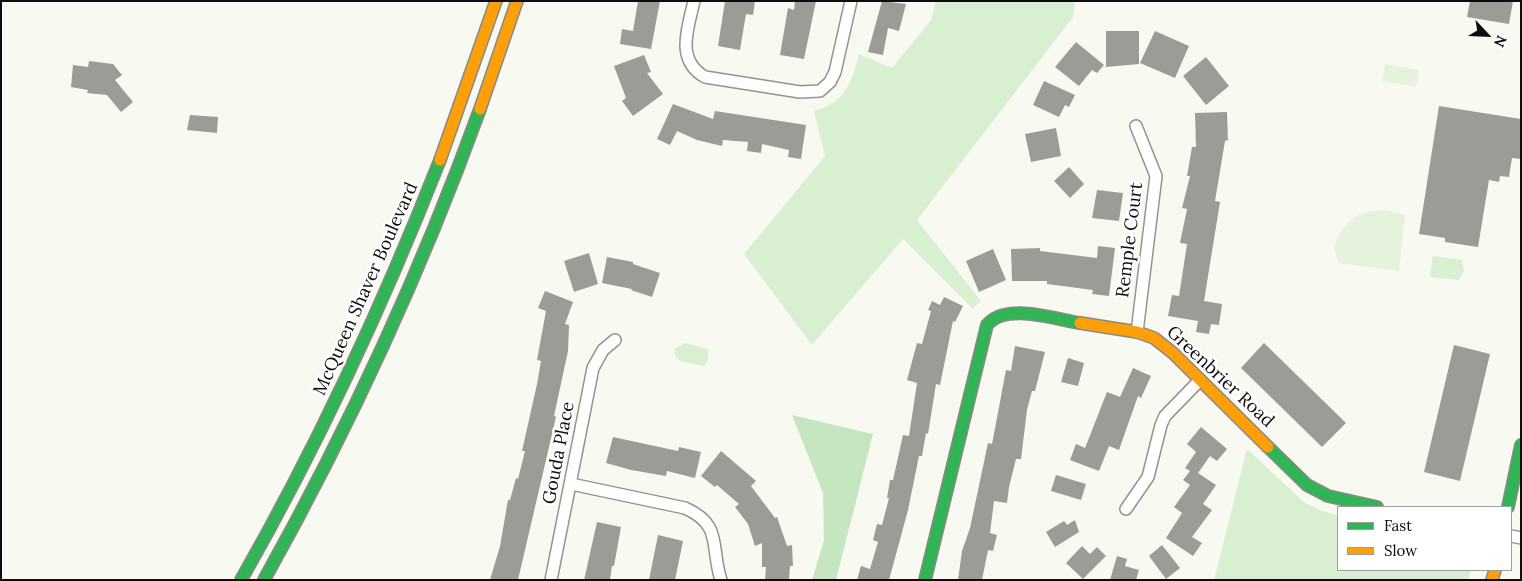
<!DOCTYPE html>
<html>
<head>
<meta charset="utf-8">
<style>
  body { margin:0 }
  #map { position:relative; width:1522px; height:581px; overflow:hidden; background:#f8faf1; font-family:Lora,serif }
  canvas { display:block }
  .frame { position:absolute; inset:0; border:2px solid #0d0d0d; pointer-events:none }
  .legend { position:absolute; left:1337px; top:506px; width:175px; height:65px; box-sizing:border-box; background:#fff; border:1px solid #9e9e9e; margin:0; padding:6px 9px; list-style:none; font-size:15px; color:#0d0d0d }
  .legend li { display:flex; align-items:center; gap:10px; height:25px }
  .legend b { width:25px; border:1px solid #9e9e9e }
  .north { position:absolute; left:1462px; top:10px; width:50px; height:50px; -webkit-text-stroke:4px #fff; paint-order:stroke; rotate:115deg; font-size:14px; font-weight:700; line-height:20px; text-align:center; color:#0d0d0d }
  .north::after { content:''; display:block; margin:auto; width:18px; height:22px; background:#0d0d0d; clip-path:polygon(50% 0,100% 100%,50% 72%,0 100%) }
</style>
</head>
<body>
<div id="map">
<canvas width="1522" height="581"></canvas>
<div class="frame"></div>
<ul class="legend">
<li><b style="height:6px;background:#30b455"></b>Fast</li>
<li><b style="height:6px;background:#ff9f0a"></b>Slow</li>
</ul>
<div class="north">N</div>
</div>
<script>
const ctx = document.querySelector('canvas').getContext('2d');
ctx.lineJoin = 'round';
function paint(path, color) {
  ctx.fillStyle = color;
  ctx.fill(path, 'evenodd');
}
function trace(path, color, width, dash) {
  ctx.strokeStyle = color;
  ctx.lineWidth = width;
  ctx.lineCap = dash ? 'butt' : 'round';
  ctx.setLineDash(dash || []);
  ctx.stroke(path);
}
function write(font, color, halo, rows, align = 'center') {
  ctx.font = font + ' Lora,serif';
  ctx.lineWidth = 5;
  ctx.setLineDash([]);
  ctx.textBaseline = 'middle';
  ctx.strokeStyle = halo;
  ctx.fillStyle = color;
  for (const [text, x, y, turn = 0] of rows) {
    ctx.save();
    ctx.translate(x, y);
    ctx.rotate((+turn || 0) * Math.PI / 180);
    ctx.textAlign = isNaN(turn) ? turn : align;
    if (halo) ctx.strokeText(text, 0, 0);
    ctx.fillText(text, 0, 0);
    ctx.restore();
  }
}
const green = new Path2D(`
  M936,1H1075L1073,17L917,220L981,301L973,309L903,239L812,345L744,254L825,156L814,111C845,103 852,82 859,54L892,68L931,20Z
  M1433,256L1462,260L1464,270L1459,280L1430,277Z
  M685,343L708,349V360L704,366L680,361L675,355V349Z
  M1247,449L1305,503L1322,511L1338,515V570H1471L1468,580H1214Z`);
const forest = new Path2D(`
  M792,415L873,434L836,580H812L824,540L823,493Z`);
const pitch = new Path2D(`
  M1385,64L1419,70L1416,87L1382,81Z
  M1384,210L1405,215L1399,271L1338,263L1334,248C1344,220 1355,212 1384,210Z`);
const building = new Path2D(`
  M638,1H660L651,49L620,44L622,29L633,31Z
  M725,1H755L753,15L746,14L740,50L718,46Z
  M795,1H816L804,59L780,55L788,8L794,10Z
  M882,1L906,4L899,31L888,28L883,55L868,52Z
  M1470,1H1513L1509,24L1467,17Z
  M1106,31H1139V64L1106,67Z
  M1155,31L1189,46L1175,78L1140,63Z
  M1076,42L1104,65L1097,73L1092,70L1079,86L1055,67Z
  M644,55L651,72L647,73L663,94L633,116L622,101L626,98L614,66Z
  M1206,57L1229,86L1206,105L1183,76Z
  M89,61L113,64L122,75L115,80L133,102L121,112L107,95L87,93L88,90L71,87L73,65L88,67Z
  M1044,81L1075,95L1069,107L1065,105L1059,117L1033,105Z
  M673,104L713,119L715,111L806,125L801,159L788,157L789,150L762,144L761,153L747,151L748,142L723,140L722,146L697,140L677,131L670,145L657,139Z
  M1439,106L1521,119V159L1512,158L1509,177L1500,176L1499,182L1489,180L1478,247L1445,242V238L1419,234Z
  M1227,112L1228,140L1225,141L1215,201L1220,202L1204,301L1222,304L1219,325L1211,324L1209,334L1196,332L1198,321L1168,316L1172,295L1179,296L1187,244L1180,243L1187,209L1182,208L1190,176H1187L1192,147H1196L1195,113Z
  M190,115L218,117L217,133L187,130Z
  M1056,128L1061,156L1031,162L1025,134Z
  M1069,167L1084,184L1070,198L1054,181Z
  M1097,190L1123,193L1119,221L1092,218Z
  M1098,246L1115,248L1109,296L1092,294L1093,290L1047,284V281H1012L1011,249L1040,248V251L1097,258Z
  M993,249L1006,280L979,292L966,261Z
  M589,253L598,284L574,292L564,261Z
  M607,257L633,262V264L660,273L652,297L631,290L632,289L602,283Z
  M545,291L573,302L565,324L569,325L568,351L554,416L556,417L518,580H490L500,546L508,500H510L516,478L518,479L525,451H522L537,384L541,361L537,360L546,311L538,308Z
  M944,297L963,306L955,322L953,321L940,385L936,384L928,434L926,433L922,456H919L908,510L889,580H857L861,566L870,569L878,542L873,540L877,524L882,525L889,498H887L890,480H893L903,435L909,436L917,383L907,380L917,343L922,344L931,311L928,310L932,301L940,305Z
  M1264,343L1346,423L1322,447L1241,368Z
  M1454,345L1490,354L1460,481L1424,472Z
  M1015,346L1045,352L1035,391H1032L1027,410L1021,459H1016L1009,487L1007,503L994,501L990,533L997,535L993,551L988,550L982,580H958L962,551L970,528L988,443L992,444L1006,370L1011,371Z
  M1068,358L1084,363L1078,386L1061,382Z
  M1133,368L1151,376L1141,398L1138,396L1119,450L1109,446L1099,471L1070,460L1076,444L1085,448L1107,392L1120,397Z
  M1201,427L1227,449L1217,461L1210,456L1198,473L1216,485L1203,504L1212,510L1192,537L1202,543L1193,556L1166,538L1182,513L1174,507L1190,485L1183,480L1190,471L1185,468L1196,452L1187,444Z
  M613,437L678,451L679,447L701,452L695,478L667,471L666,476L631,470L606,463Z
  M721,451L756,481L751,486L775,518L777,517L787,546L792,545L793,566H790L789,580H765L766,567H762V543L755,546L748,524L735,507L739,504L717,485L715,487L701,476Z
  M1056,475L1086,484L1081,500L1051,491Z
  M1075,520L1079,532L1055,547L1046,532L1064,521L1067,525Z
  M597,522L621,527L614,566H612L610,580H584Z
  M658,535L683,541L675,580H649Z
  M1162,545L1180,568L1166,579L1149,556Z
  M1082,546L1090,554L1097,547L1106,556L1083,579L1066,563Z
  M1117,556L1127,559L1125,566L1139,570L1136,580H1110Z`);
const street = new Path2D(`
  M694,1C688,28 675,60 705,77L800,92L820,91L830,82L835,72L851,1
  M1136,126L1156,176L1137,332
  M571,484L685,508C723,525 710,546 721,580
  M1126,509L1148,477L1161,425L1165,416L1200,380
  M1511,536L1521,538
  M551,580L593,368L603,350L615,340`);
const fast = new Path2D(`
  M1268,447L1307,485L1328,496L1377,507
  M1508,507L1521,445
  M241,580C318,445 383,305 440,160
  M264,580C349,428 421,272 480,109
  M925,580L987,325C1006,302 1054,319 1080,323`);
const slow = new Path2D(`
  M480,109L517,1
  M440,160L496,1
  M1080,323L1137,332L1154,338L1173,353L1268,447
  M1492,580L1495,570`);
const streetNames = [
  ["Remple Court",1130,240,-83],
  ["McQueen Shaver Boulevard",366,289,-66],
  ["Greenbrier Road",1220,377,43],
  ["Gouda Place",559,453,-79]
];
paint(green, '#d9efd2');
paint(forest, '#c6e6c1');
paint(pitch, '#e5f3dc');
paint(building, '#9c9c97');
trace(street, '#939490', 14);
trace(fast, '#898a86', 14);
trace(slow, '#898a86', 14);
trace(street, '#fefefd', 11);
trace(fast, '#30b455', 11);
trace(slow, '#ff9f0a', 11);
write('18px', '#0d0d0d', '#fff', streetNames);
</script>
</body>
</html>
